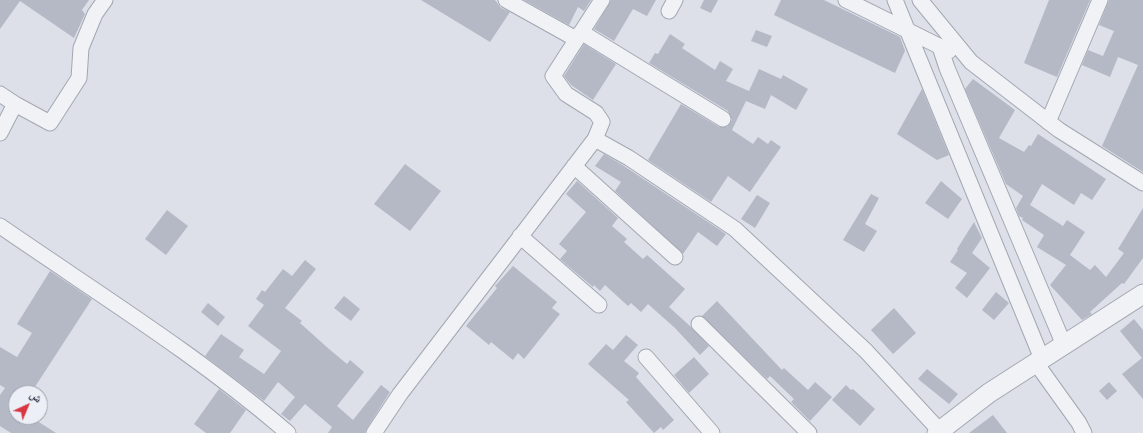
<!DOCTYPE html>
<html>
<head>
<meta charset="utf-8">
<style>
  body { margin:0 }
  #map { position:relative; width:1143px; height:433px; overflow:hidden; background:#dde0e8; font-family:"Fira Sans","Noto Naskh Arabic",sans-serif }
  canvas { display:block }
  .north { position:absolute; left:8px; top:385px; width:40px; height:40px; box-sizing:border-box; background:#ecf0f6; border:1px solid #9ca2ad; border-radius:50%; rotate:44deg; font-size:11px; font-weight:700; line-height:16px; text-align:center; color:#252d40 }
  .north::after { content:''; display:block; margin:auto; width:14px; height:18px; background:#d93642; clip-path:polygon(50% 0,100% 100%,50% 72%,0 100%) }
</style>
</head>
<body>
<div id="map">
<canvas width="1143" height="433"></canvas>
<div class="north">ش</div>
</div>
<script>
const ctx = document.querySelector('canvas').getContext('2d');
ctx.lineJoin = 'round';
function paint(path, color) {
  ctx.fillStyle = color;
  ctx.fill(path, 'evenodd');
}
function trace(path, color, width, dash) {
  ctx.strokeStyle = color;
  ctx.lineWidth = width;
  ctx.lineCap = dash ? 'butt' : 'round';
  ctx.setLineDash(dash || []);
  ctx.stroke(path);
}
const building = new Path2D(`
  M0,0H89L82,10L85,14L74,38L20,1L0,29Z
  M421,0H495L501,8L510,12L490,42Z
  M524,0H591L584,11L578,7L569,25Z
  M611,0H656L647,16L633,9L614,41L594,29Z
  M704,0H718L711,13L700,8Z
  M781,0H824L900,37L905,51L895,73L774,15Z
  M1049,0H1090L1057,77L1024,63Z
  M1109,0H1143V172L1102,146L1138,65L1118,57L1110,77L1082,65L1088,50L1103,56L1114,31L1099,25Z
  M756,30L772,36L767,47L751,41Z
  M670,34L685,44L682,48L715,70L720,61L733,69L726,81L749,91L759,69L781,79L783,75L808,89L796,110L771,95L765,109L746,101L732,130L753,144L758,137L768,144L771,140L781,147L750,192L728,176L711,202L648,160L681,104L719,127H727L732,120L728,111L649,63L655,53L658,54Z
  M584,44L616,64L593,100L571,85L564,76Z
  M973,79L1015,110L999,138L1024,152L1029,145L1031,146L1038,134L1106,179L1092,200L1081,193L1074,205L1042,184L1030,205L1063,226L1067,220L1085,232L1070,255L1090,270L1095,265L1106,277L1124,253L1118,249L1143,208V258L1124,284L1122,283L1090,312L1092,314L1082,320L1050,285L1066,265L1037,247L1044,235L1022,220L1023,218L1019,216L1016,208L1023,196L1006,184L965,89Z
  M922,89L949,155L937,160L897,134Z
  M604,154L624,166L726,234L717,246L698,232L683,254L615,191L621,182L595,166Z
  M405,164L441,191L410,231L374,204Z
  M577,181L618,218L612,226L627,239L624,242L643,259L647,255L685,289L669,307L690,326L709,346L700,355L675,328L648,304L641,312L631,303L628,306L605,285L600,291L594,285L593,287L560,259L567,251L559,244L586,212L566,194Z
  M941,181L962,199L948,219L925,203Z
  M871,194L879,198L865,224L877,231L864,252L843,240Z
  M757,195L770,203L755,228L741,219Z
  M167,210L188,226L166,255L145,239Z
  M974,222L982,238L972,253L990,268L967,298L955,288L967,273L950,262L958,250L957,249Z
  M305,260L316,269L285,308L302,321L300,323L329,349L347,364L350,360L364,372L337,406L353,420L381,385L390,392L367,428L365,433H328L332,427L305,404L290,421L281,414L295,397L278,382L264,401L205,356L221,334L244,350L239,357L264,374L281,351L248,326L264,305L256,299L262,290L265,292L283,269L292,276Z
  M513,266L557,302L552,308L560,314L524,359L518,353L513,360L491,342L489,345L466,326L497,288L495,286Z
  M50,271L92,299L31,393H16V417H31L56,433H11L0,426V395L5,388L0,385V347L17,357L32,333L17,324Z
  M996,292L1009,303L994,320L982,310Z
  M344,296L360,309L351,321L334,308Z
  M717,301L782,370L784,368L808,390L815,382L832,397L810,421L791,402L794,399L770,376L767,379L702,316Z
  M208,303L225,317L218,326L201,312Z
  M894,308L916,333L893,354L871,330Z
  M1134,319L1143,330V399L1122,374L1142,358L1120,331Z
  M626,335L638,345L624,361L639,373L636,377L674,420L663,430L661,427L654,433L626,402L629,400L588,364L606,344L613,350Z
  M694,357L709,374L689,393L674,375Z
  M927,369L958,394L949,404L918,379Z
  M1109,382L1117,391L1107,400L1099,391Z
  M846,385L851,390L853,389L875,409L860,426L832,400Z
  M219,389L246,410L230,433H206L194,424Z
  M993,415L1007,433H969Z`);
const minor = new Path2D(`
  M506,0L576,39
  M846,0L949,51
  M895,0L1042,359
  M920,0L971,62L1059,130L1143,183
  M669,11L675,0
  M581,32L723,119
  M940,47L947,68L1064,345
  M0,94L15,104L0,133
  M15,104L50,123L79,78L81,48L95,14L105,0
  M1048,122L1100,0
  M595,139L629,158L735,229L866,351L940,431
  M574,166L675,257
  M0,226C97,293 199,356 288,433
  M520,236L599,305
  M699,324L809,433
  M646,357L712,433
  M1036,363L1079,423L1084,433
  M374,433L400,394L595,139L602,122L596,113L566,94L553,76L602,0`);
const tertiary = new Path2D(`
  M937,433L989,393L1143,294`);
paint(building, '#b4b9c5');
trace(minor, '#a2a7b2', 17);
trace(tertiary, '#a2a7b2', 21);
trace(minor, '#f0f2f6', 15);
trace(tertiary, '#f0f2f6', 19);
</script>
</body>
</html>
